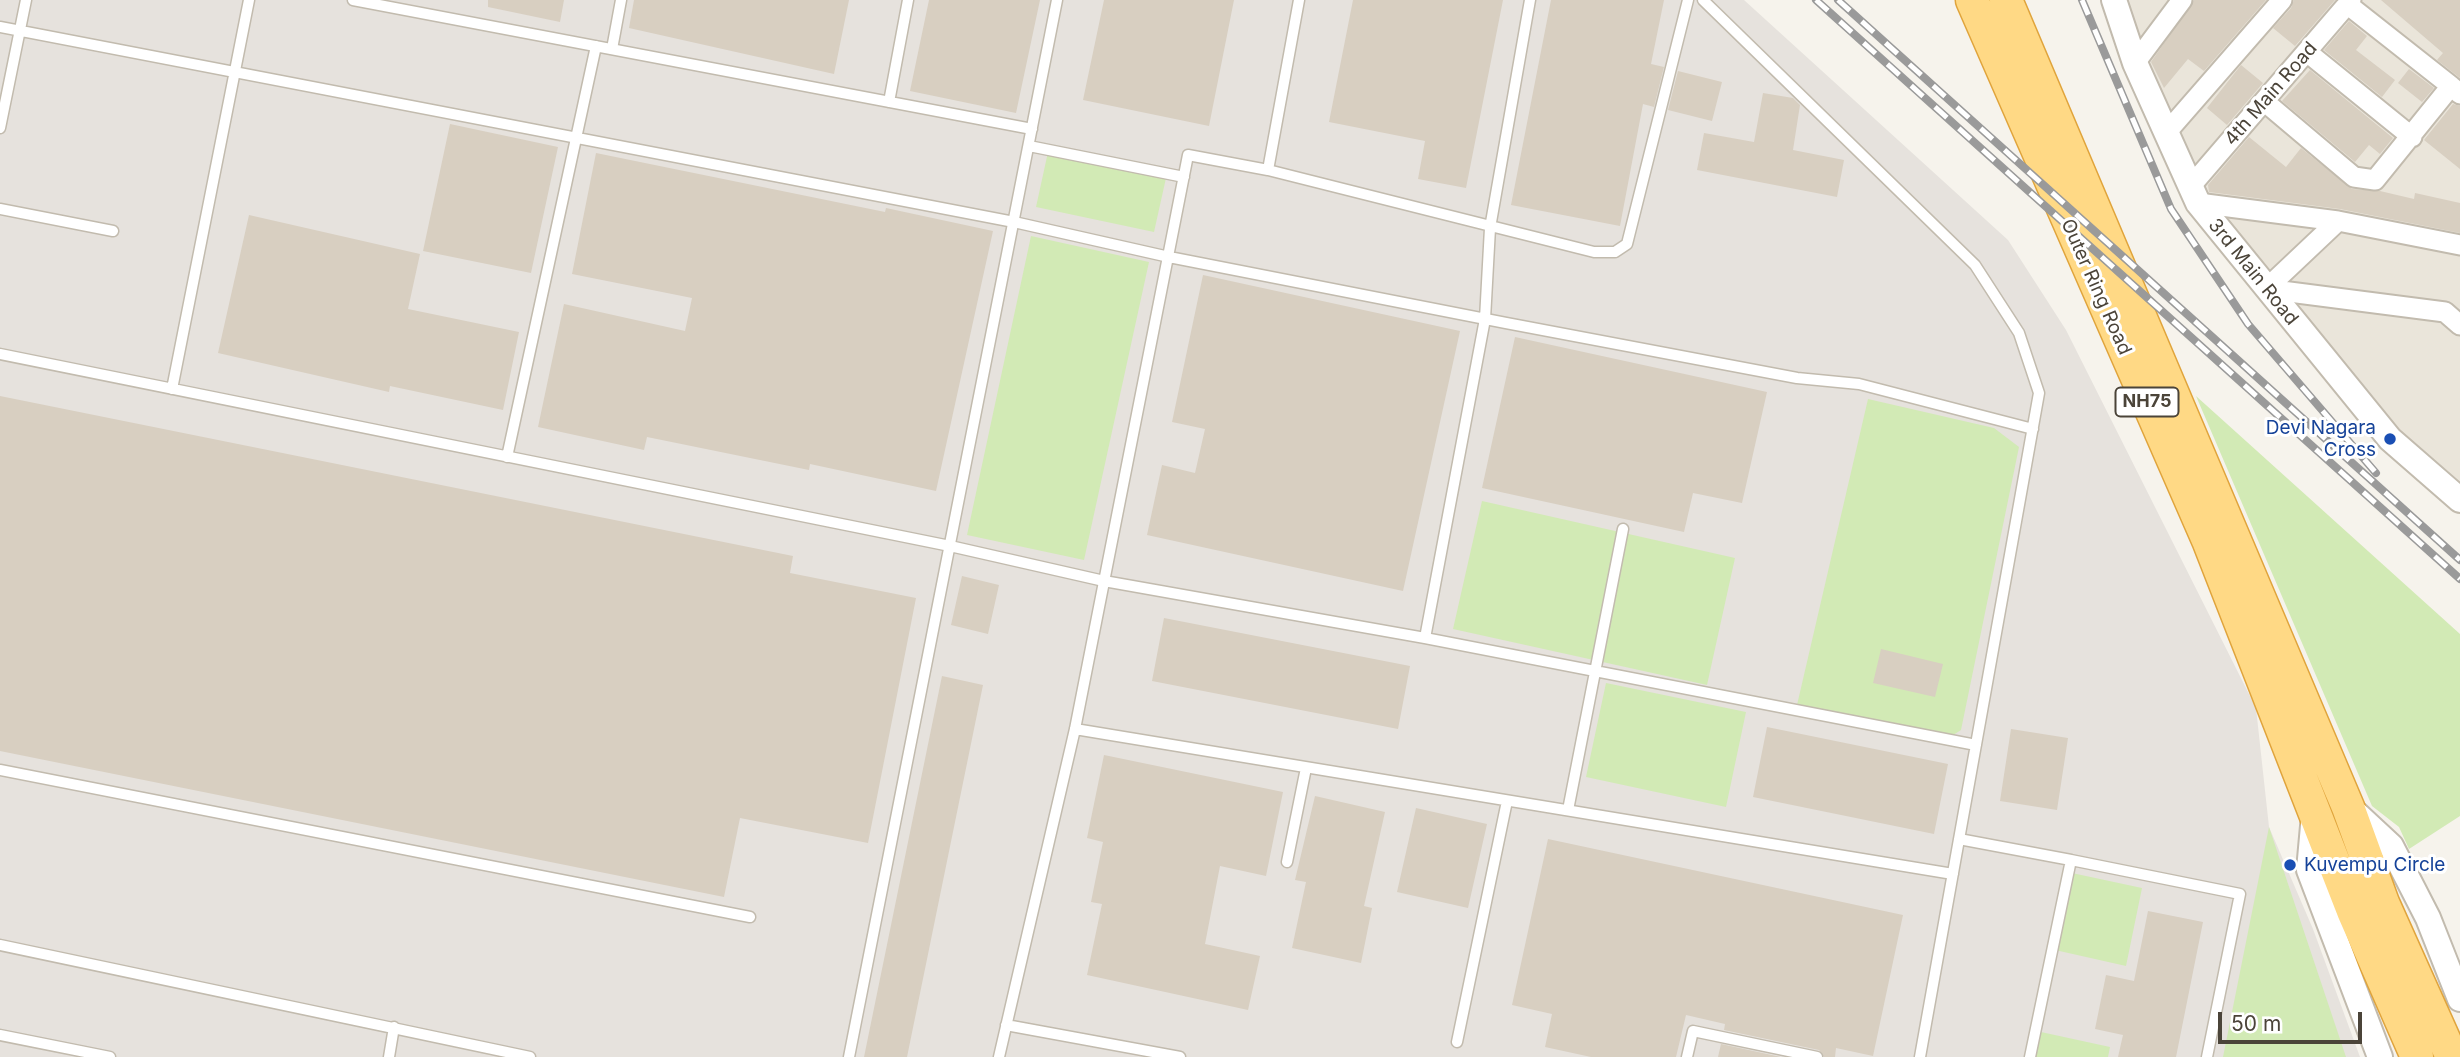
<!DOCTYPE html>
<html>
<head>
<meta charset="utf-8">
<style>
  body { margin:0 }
  #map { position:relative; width:2460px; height:1057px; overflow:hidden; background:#f6f3ec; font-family:Inter,sans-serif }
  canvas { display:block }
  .scale { position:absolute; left:2218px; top:1012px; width:144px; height:32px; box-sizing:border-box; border:4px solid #4b4439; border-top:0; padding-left:9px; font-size:21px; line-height:24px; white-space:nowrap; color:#4b4439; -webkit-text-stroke:5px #fff; paint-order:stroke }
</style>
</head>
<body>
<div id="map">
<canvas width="2460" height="1057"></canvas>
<div class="scale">50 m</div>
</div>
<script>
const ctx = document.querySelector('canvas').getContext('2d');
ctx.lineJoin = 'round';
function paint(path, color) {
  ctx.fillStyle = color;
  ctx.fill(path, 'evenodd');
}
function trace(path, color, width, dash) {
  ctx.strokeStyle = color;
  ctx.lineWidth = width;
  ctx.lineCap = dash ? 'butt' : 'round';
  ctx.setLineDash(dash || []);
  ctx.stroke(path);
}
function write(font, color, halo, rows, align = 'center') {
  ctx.font = font + ' Inter,sans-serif';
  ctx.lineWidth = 6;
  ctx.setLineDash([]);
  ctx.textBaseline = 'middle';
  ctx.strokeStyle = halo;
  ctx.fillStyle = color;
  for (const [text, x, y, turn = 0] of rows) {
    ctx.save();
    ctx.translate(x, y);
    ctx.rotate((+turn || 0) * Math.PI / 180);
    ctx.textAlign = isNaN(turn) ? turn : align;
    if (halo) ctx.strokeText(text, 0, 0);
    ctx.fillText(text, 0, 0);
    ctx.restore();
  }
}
const residential = new Path2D(`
  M2124,0H2460V490L2396,433L2204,194L2138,45Z`);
const industrial = new Path2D(`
  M0,0H1744L2008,240L2066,330L2256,708L2269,827L2313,929L2360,1057H0Z`);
const green = new Path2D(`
  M1048,152L1166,178L1154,232L1036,207Z
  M1031,236L1149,262L1084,560L967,535Z
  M2196,396L2460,634V816L2409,849L2399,827L2372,806Z
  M1868,399L1994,428L2019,447L1961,730L1950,737L1797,705Z
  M1482,501L1735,558L1707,685L1453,629Z
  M1606,683L1746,712L1726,807L1586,777Z
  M2269,827L2346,1057H2223Z
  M2072,873L2142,888L2126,966L2055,950Z
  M2041,1032L2110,1047L2108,1057H2036Z`);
const building = new Path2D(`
  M488,0H564L560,22L488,7Z
  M634,0H849L834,74L629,28Z
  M929,0H1040L1016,113L910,91Z
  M1104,0H1234L1209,126L1083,100Z
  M1353,0H1503L1466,188L1418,179L1425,141L1329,122Z
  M1551,0H1664L1651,64L1664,67L1654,107L1643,104L1620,226L1511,205Z
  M2194,0H2266L2204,71L2188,59L2164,88L2151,62Z
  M2294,0H2335L2295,46L2273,28L2291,8Z
  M2381,0H2460V78L2437,60L2443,53Z
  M2349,21L2367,36L2356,50L2395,80L2382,97L2324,50Z
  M2241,65L2263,83L2227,125L2207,108Z
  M2409,69L2434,88L2422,102L2398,83Z
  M2310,70L2393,138L2380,154L2369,145L2355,162L2282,101Z
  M1678,71L1722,82L1712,121L1668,110Z
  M1763,93L1793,98L1800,105L1793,150L1844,160L1837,197L1697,170L1704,133L1754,142Z
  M2453,104L2460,106V169L2424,140Z
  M450,124L558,147L531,273L423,251Z
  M2249,137L2286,167L2301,148L2352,189L2380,191L2414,199L2415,193L2460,203V233L2340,209L2209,192L2208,185Z
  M596,153L885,212L886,208L993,231L936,491L810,464L809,470L647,437L644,450L538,427L564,304L685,331L692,298L572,274Z
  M249,215L420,254L408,309L519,332L503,410L390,386L389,392L218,353Z
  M1203,275L1460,331L1403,591L1147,535L1162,465L1195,473L1205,429L1172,422Z
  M1515,337L1767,392L1742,503L1693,493L1684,532L1482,488Z
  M0,396L793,556L790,573L916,598L868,843L740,818L724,897L0,751Z
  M962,576L999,585L988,634L951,625Z
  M1164,618L1410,666L1398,729L1152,681Z
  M1881,649L1943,664L1935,697L1873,683Z
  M942,676L983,685L907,1057H864Z
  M1767,727L1948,764L1934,834L1753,797Z
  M2011,729L2068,738L2057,810L2000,801Z
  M1104,755L1283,792L1266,876L1220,866L1205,944L1260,956L1248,1010L1087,975L1102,904L1091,902L1103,842L1087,838Z
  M1315,796L1385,812L1364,906L1372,908L1361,963L1292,948L1306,882L1295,880Z
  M1416,808L1487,824L1468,908L1397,892Z
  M1548,839L1903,915L1873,1056L1836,1048L1835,1057H1824L1819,1050L1724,1030L1725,1024L1686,1015L1676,1057H1591L1545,1047L1552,1014L1512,1005Z
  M2148,911L2203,922L2176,1057H2118L2123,1035L2095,1029L2106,975L2134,981Z
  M1721,1044L1781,1057H1718Z`);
const service = new Path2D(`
  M353,0L1032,129
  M1703,0L1975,265L2019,333L2039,393L1920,1057
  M0,27L1014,222L1169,257L1506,323L1797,378L1859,384L2033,429
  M612,49L621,0
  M889,102L908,0
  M0,128L26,0
  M1029,146L1184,177
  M1268,170L1594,252H1615L1627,244L1688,0
  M0,209L113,231
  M0,354L950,546L1104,581L1425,638L1976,745
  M172,389L249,0
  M507,457L596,46
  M1425,638L1485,319L1490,228L1530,0
  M1075,729L1953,874
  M0,770L750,917
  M1568,810L1623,529
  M1959,839L2071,860
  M1287,862L1306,768
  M0,945L530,1057
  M1006,1025L1180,1057
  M0,1035L110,1057
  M1457,1042L1507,801
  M389,1057L394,1027
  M849,1057L1057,0
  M999,1057L1075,729L1188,155L1268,170L1299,0
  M1687,1057L1693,1031L1817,1057
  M2030,1057L2071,860L2240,894L2207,1057`);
const minor = new Path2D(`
  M2347,4L2451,86
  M2307,52L2412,137
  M2135,63L2182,0
  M2265,102L2354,177L2375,180L2451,86L2460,94
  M2166,133L2282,0
  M2190,187L2351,0
  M2198,203L2338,221L2460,245
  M2266,289L2445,312L2460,325
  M2266,289L2338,221`);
const tertiary = new Path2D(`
  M2114,0L2135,63L2198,203L2390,439L2460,500
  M2349,807L2391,846L2428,918L2460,999
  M2314,815L2309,870L2380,1057`);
const trunk = new Path2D(`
  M1972,0L2208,540L2353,911L2417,1057
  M2006,0L2348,807L2383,903L2452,1057`);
const rail = new Path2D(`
  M1816,0L2460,579
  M1838,0L2460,560
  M2082,0L2171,209L2248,324L2376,473`);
const markers = [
  [2390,439,7,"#1a4fb4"],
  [2290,865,7,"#1a4fb4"]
];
const shields = [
  [2147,402,63]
];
const shieldNames = [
  ["NH75",2147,402]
];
const streetNames = [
  ["4th Main Road",2271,94,-49],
  ["3rd Main Road",2253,272,51],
  ["Outer Ring Road",2096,287,66]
];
const transitNames = [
  ["Devi Nagara",2376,428],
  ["Cross",2376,450],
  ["Kuvempu Circle",2304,865,"left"]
];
paint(residential, '#eae5da');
paint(industrial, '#e6e2dd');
paint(green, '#d2eab5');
paint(building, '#d8cfc1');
trace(service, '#c2bbae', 13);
trace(minor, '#c2bbae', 23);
trace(tertiary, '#c2bbae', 28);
trace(trunk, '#e0a43c', 35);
trace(service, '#fff', 10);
trace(minor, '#fff', 19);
trace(tertiary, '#fff', 24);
trace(trunk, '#ffd985', 32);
trace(rail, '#9a9a9a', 8);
trace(rail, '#fff', 5, [16]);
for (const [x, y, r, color] of markers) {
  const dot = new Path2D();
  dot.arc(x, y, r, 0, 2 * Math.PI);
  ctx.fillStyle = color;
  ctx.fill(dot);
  trace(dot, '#fff', 2.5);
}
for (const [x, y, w] of shields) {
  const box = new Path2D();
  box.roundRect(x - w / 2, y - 14.5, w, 29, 5);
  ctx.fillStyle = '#fff';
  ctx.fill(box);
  trace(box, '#4b4439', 2);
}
write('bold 18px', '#4b4439', null, shieldNames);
write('19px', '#4b4439', '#fff', streetNames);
write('19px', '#164399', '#fff', transitNames, 'right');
</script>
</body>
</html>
